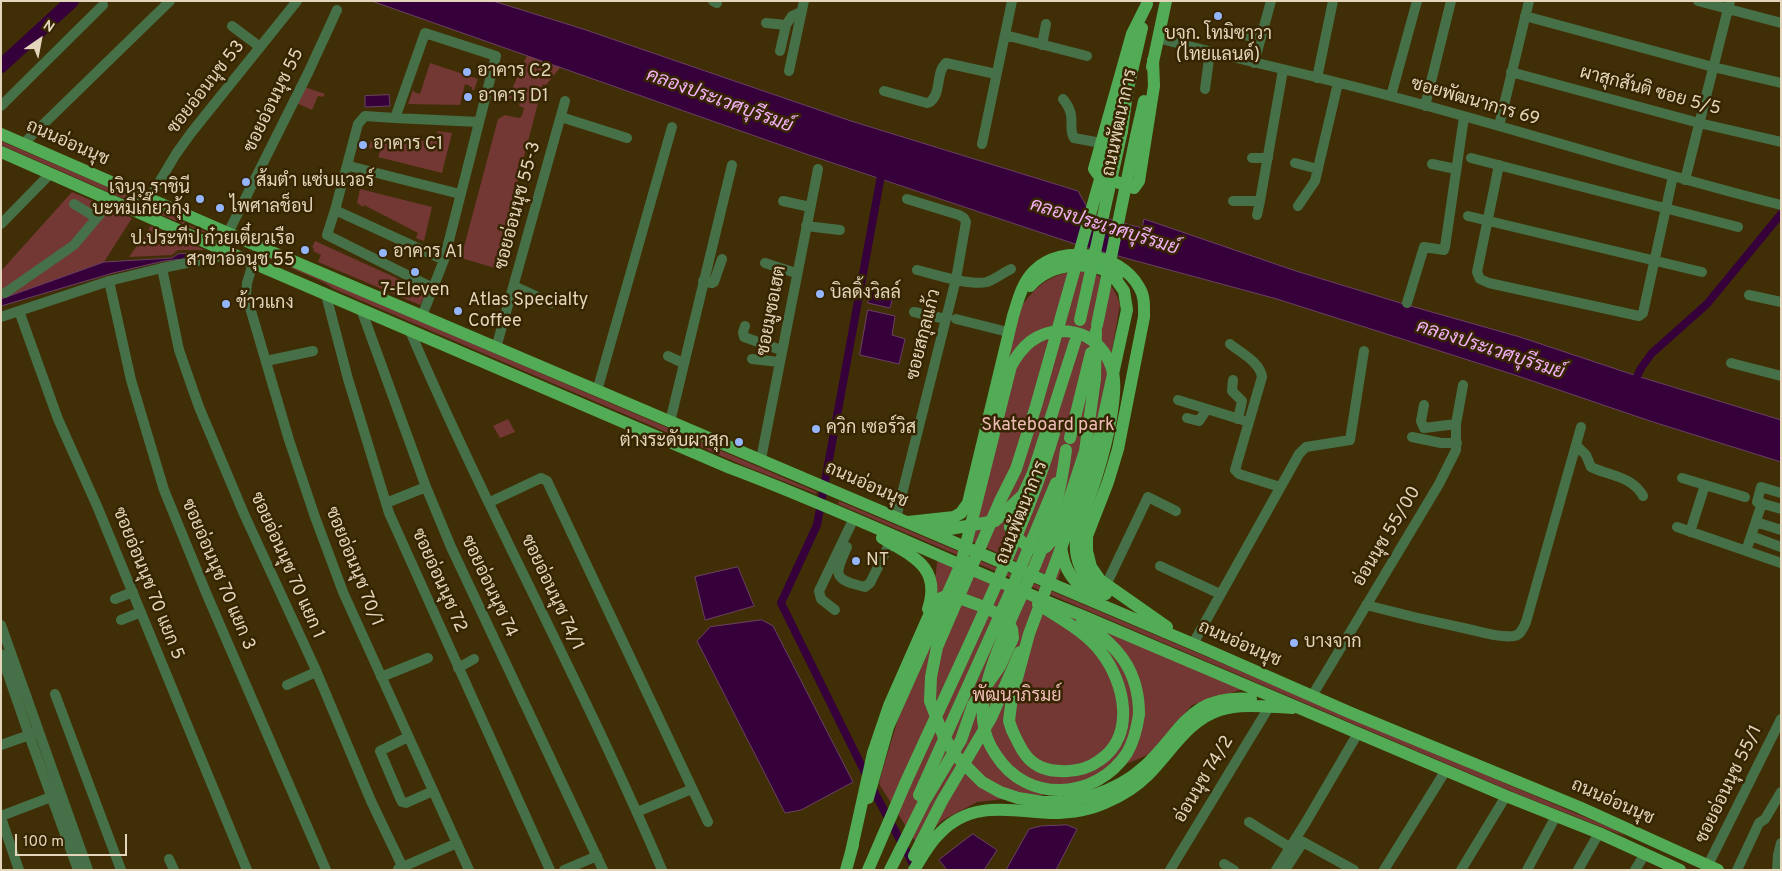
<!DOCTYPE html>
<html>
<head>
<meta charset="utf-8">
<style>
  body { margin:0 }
  #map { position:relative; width:1782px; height:871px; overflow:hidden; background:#402f06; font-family:Overpass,sans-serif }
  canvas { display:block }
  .frame { position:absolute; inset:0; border:2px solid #e3d6bc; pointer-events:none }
  .north { position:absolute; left:15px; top:15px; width:50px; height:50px; -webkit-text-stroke:4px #362500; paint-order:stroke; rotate:33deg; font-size:14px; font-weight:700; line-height:20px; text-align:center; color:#e3d6bc }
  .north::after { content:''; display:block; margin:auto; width:18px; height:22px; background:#e3d6bc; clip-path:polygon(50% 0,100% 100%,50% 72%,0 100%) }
  .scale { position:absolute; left:15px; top:834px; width:112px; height:22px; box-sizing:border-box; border:2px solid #e3d6bc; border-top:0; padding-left:6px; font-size:15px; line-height:18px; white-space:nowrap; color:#e3d6bc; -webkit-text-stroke:4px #362500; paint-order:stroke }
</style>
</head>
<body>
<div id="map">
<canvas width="1782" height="871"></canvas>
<div class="frame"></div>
<div class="north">N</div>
<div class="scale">100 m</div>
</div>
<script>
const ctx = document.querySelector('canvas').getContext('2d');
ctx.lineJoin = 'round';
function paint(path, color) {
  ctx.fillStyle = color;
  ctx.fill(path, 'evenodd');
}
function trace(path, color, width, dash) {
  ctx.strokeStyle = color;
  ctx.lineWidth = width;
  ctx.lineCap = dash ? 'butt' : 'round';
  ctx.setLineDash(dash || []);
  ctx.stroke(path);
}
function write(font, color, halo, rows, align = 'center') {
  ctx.font = font + ' Overpass,Sarabun,sans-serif';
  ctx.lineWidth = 5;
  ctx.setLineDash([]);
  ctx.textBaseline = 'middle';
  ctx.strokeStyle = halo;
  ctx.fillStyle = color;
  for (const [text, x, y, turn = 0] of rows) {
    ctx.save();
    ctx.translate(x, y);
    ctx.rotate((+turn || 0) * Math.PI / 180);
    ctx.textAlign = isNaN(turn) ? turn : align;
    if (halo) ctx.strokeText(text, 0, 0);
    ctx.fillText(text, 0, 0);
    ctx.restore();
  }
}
const green = new Path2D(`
  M528,53L563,64L546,85L543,84L495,268L461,258L498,119L505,115L519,118L522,116L524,108L519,106L520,101L508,98Z
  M430,63L478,79L474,90H472V87H470V86L465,84L460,105L408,104L413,90L414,92L420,94Z
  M302,86L325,94L323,97L318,96L312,110L294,102Z
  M437,131L452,133L442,173L378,157L381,149L369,148L371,140L441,141V136H439Z
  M1,141L170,214L191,226L240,245L239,247C160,215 83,181 6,147L1,145Z
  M360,189L432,207L424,241L416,238L418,233L364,205L363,207L357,203Z
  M72,192L132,218L104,262L1,299V271Z
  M151,226L205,250H178L172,255L129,257Z
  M315,241L427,292L420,305L318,262L321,255L313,251L314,248L312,247Z
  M266,255L817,492L816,494L747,467L334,289L323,282L266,257Z
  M1069,272C1075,272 1083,271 1089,272C1106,276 1116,289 1120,305L1107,378L1099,438L1058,580L971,541L1019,309C1035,289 1042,279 1069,272Z
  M508,419L515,432L500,438L493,426Z
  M839,501L1613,829L1627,837L1513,792L838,504Z
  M938,554L1250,687L1192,705L1152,753L1059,793L977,802L943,820L917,844L879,784L883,768L900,713L927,654Z`);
const water = new Path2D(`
  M372,1H493L583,29L851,121L1078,191L1091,214L1142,228L1144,219L1296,271L1407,305L1520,337L1637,376L1781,420V462L1650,421L1515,375L1277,299L1081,246L809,155Z
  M389,95L390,106L365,107V96Z
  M203,253L204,257L164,261L113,273L1,306V299L104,262L172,258L178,254Z
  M873,283L895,289L890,308L868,303Z
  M868,310L895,316L892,335L905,339L899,364L860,355Z
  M738,567L754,606L705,620L695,577Z
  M762,620L773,626L853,782L801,810L785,813L697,641L710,627Z
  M1067,825L1077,829L1056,870H1006L1029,829L1041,826Z
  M973,834L997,850L984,870H947L939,860Z`);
const canal = new Path2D(`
  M882,170L817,525L781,603L878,799L913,864
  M1634,383L1641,368L1652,353L1707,304L1781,214`);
const river = new Path2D(`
  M1,66L72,1`);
const minor = new Path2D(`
  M713,1L717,3
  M1698,1L1781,23
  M1525,16L1713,67L1781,83
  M766,23L786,25L792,16L801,12
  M232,26L260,47
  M1241,34L1260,39
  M1005,35L1087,56
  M1158,38C1235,59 1313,75 1390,96C1521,130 1649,172 1781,205
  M1042,45L1046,24
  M780,51L786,25
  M1254,63L1271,1
  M789,71L804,1
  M1511,72L1699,123L1781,142
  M1317,78L1333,1
  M1205,89L1210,52
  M884,91L927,103L930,102C942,93 935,73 946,63L996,74
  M1391,96L1417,1
  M1063,99C1078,117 1067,127 1074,138L1101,143
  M1,106L103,5
  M1425,106L1451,1
  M561,117L627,138
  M395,118L479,122
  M1499,126L1529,1
  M23,144L170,1
  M982,144L1012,1
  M1252,158H1268
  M1471,158L1738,227
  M1295,163L1318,169
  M348,164L353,167L460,194
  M1432,164L1456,169
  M1499,165L1477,272L1480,279L1489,283L1639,316L1643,313L1673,176
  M1685,180L1730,1
  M149,199L176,154L191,133L297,1
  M783,201L810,207
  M1233,201H1260L1283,70
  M74,204L97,218
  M1298,206L1315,181L1338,83
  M335,210L444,260
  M1257,215L1260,201
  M1468,216L1702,272
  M1,224L50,174
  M806,226L840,230
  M228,233L308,73L337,10
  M253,263L247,283L246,294L289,440L315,517L343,592L469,870
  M765,263L796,273
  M162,268L179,350L199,407L244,514L315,668L371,801L404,870
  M917,270C934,274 970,286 987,282C995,279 1003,273 1011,269
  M109,281L131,380L164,490L207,595L326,870
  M703,281L712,283L714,282L722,259
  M514,286L551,303
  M5,293L74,245L111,201
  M326,295L348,379L389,513L550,870
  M1749,295L1781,302
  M1407,303L1424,247L1444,250L1445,247L1464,117
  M361,309L426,487L451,547L603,870
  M19,311L58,419L97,506L247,870
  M914,312L946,319
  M422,316L444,260L496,56L425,33L395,118L365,116L358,124L335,210L327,235L433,288
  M1,317L109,281L162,268L231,254
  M956,319L1008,332
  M745,326L743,332L744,337L781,350
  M410,331C488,513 584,687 662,870
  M1230,344C1241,353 1260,362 1262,377L1235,470L1239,474L1280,487
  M496,348L565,101
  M668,356L683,363
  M752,359L779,362
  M266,361L313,351
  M1731,363L1781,376
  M1233,380L1232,391L1242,401L1238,419
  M597,391L672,127
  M1178,400L1249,422
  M1424,405L1421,421L1424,428L1456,424
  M1187,418L1199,421L1207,409
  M670,422L732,165
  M1412,437L1441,443H1457
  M1576,445L1586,455L1591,467C1609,476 1632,476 1643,496
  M761,459L818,169
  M1682,478L1745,497
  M1781,493L1761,487L1757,502L1781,509
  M490,502L541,478L547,481L708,822
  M386,503L426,487
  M896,518L956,279L966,222L964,218L959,215L907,199
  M1756,522L1781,530
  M1677,527L1781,563
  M1690,532L1705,485
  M1751,536L1781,547
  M847,547C835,574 831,579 865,587L870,583L890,543
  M1746,551L1762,503
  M1160,566L1220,594
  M1106,585L1148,497L1176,511
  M115,599L133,592
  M1366,605C1400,614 1434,622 1468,629C1482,632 1500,638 1514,636C1521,635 1523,628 1526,622L1581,427
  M835,610L821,599L819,591L854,518
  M121,620L141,612
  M1,625L88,870
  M1194,642L1299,454L1306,447L1350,440L1364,351
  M1,654L29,735L78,870
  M458,668L474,659
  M381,677L428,658
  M287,685L316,672
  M55,694L121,870
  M1312,696L1439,484L1456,450V424L1463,385
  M408,737L380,751L400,798L402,802L406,803L433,791
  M1,745L35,733
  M637,812L692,789
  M1,816L51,797
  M1,818L19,870
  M1249,822L1291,848
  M169,859L174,870
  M1224,864L1234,870
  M1708,865L1781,719
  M398,869L457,843
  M564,870L597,856
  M1170,870L1269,707
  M1276,870L1306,822L1358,733
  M1285,870L1303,842L1354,870
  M1384,870L1446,770
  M1461,870L1506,796
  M1527,870L1556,816
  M1578,870L1599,833
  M1635,870L1645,854
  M1737,870L1759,823L1765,819L1781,792
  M1777,870L1778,855L1781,843`);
const major = new Path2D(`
  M1147,4L1132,34L1094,169L1099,176L1134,188L1139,181L1154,86L1153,60
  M1152,67L1166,1
  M1122,131L1127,93L1142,28
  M1,134L260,247L1205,649L1351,713L1579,807L1718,870
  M1136,136L1144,101
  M1,152L253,263L730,468C848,512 961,568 1078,614L1506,796L1599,833L1680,870
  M1030,286C1051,262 1092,259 1117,277
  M1070,438L1091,353
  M1099,438L1127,310L1124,291L1112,274
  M1023,495L1012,517L1010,527L1013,534L1027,546L1040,550L1046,547L1053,539L1062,521L1085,451L1095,379L1096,331
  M908,522L954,517L961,513L968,503L1013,316C1018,300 1022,283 1034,271C1062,243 1120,253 1139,287C1145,296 1144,307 1144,317L1118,449L1108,482L1087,536V551L1091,567L1100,580L1167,627
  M927,529H950L995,521L1023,495L1033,473L1075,342
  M1077,532C1072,558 1082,581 1106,594
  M882,538C911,556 942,566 928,609
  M1061,545C1063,570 1074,584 1096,598
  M1082,621C1117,646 1139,669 1139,714
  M1012,730C1017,740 1021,751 1029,759C1038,768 1049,771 1060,771C1075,772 1088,769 1100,760C1136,735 1125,683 1101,652C1085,631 1059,618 1038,604
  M1091,796C1111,790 1130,780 1145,766C1182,732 1189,694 1251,699
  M851,852L873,753L889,706L934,604L938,599L946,596H954L984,607L998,614L1008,623L1012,629L1013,638L1000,666L973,705L961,740L924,802L890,870
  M914,856L942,801L991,718L1020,652
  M846,870L853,845
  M868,870L905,784
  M914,870C922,857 929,843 940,833C972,800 1011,811 1051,813C1070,813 1090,810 1107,802C1121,796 1137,786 1148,775C1171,752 1188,720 1220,710C1243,703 1269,707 1292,708`);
const majorBridge = new Path2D(`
  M1080,320L1122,131
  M1097,325L1136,136
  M1066,450C1061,490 1052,526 1036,563C1019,604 979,677 983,720C984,732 989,745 996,755C1027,804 1096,800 1127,753C1134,741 1137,728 1139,714
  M1012,730L1009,721L1012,697L1029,634L1080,497L1099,438
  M905,784C935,718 966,653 995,587C1017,535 1039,485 1055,430
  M919,795L1009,595L1056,483
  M1091,796L1064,802H1043L1018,798L1000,792L982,782L956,756L943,735L930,701L931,677L937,647L1000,501L1016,469L1036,406L1114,130
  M868,798L888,727L961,564L1011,366C1022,346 1036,332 1061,331C1070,331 1079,333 1087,337C1100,344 1110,358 1113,373C1116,387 1113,404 1111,418C1104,458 1091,494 1077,532`);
const markers = [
  [1218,16,5,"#95b6fd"],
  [467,72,5,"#95b6fd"],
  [468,97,5,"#95b6fd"],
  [363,145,5,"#95b6fd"],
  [246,182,5,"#95b6fd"],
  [200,199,5,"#95b6fd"],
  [220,208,5,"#95b6fd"],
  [305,250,5,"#95b6fd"],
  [383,253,5,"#95b6fd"],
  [415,272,5,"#95b6fd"],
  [820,294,5,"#95b6fd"],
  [226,304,5,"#95b6fd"],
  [458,311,5,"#95b6fd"],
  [816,429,5,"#95b6fd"],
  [739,442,5,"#95b6fd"],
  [856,561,5,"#95b6fd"],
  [1294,643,5,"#95b6fd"]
];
const poiNames = [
  ["บจก. โทมิซาวา",1218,35,"center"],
  ["(ไทยแลนด์)",1218,56,"center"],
  ["อาคาร C2",477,72],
  ["อาคาร D1",478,97],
  ["อาคาร C1",373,145],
  ["ส้มตำ แซ่บเเวอร์",256,182],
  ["เจินจู ราชินี",190,189,"right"],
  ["บะหมี่เกี๊ยวกุ้ง",190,210,"right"],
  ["ไพศาลช็อป",230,208],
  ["ป.ประทีป ก๋วยเตี๋ยวเรือ",295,240,"right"],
  ["สาขาอ่อนุช 55",295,261,"right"],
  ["อาคาร A1",393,253],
  ["7-Eleven",415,291,"center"],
  ["บิลดิ้งวิลล์",830,294],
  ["Atlas Specialty",468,301],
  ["Coffee",468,322],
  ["ข้าวแกง",236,304],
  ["ควิก เซอร์วิส",826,429],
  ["ต่างระดับผาสุก",729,442,"right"],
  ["NT",866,561],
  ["บางจาก",1304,643]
];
const streetNames = [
  ["ซอยอ่อนนุช 53",207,88,-52],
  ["ผาสุกสันติ ซอย 5/5",1650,92,15],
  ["ซอยอ่อนนุช 55",275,101,-64],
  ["ซอยพัฒนาการ 69",1475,103,16],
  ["ถนนพัฒนาการ",1121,123,-78],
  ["ถนนอ่อนนุช",67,144,24],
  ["ซอยอ่อนนุช 55-3",519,206,-75],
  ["ซอยมูซอเฮต",773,311,-79],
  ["ซอยสกุลแก้ว",925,335,-76],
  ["ถนนอ่อนนุช",866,486,24],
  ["ถนนพัฒนาการ",1023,513,-68],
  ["อ่อนนุช 55/00",1388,537,-59],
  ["ซอยอ่อนนุช 70 แยก 1",286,566,66],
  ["ซอยอ่อนนุช 70/1",353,567,68],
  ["ซอยอ่อนนุช 70 แยก 3",217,575,67],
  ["ซอยอ่อนนุช 72",438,581,66],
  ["ซอยอ่อนนุช 70 แยก 5",147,584,68],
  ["ซอยอ่อนนุช 74",488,587,65],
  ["ซอยอ่อนนุช 74/1",551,593,65],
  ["ถนนอ่อนนุช",1239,645,24],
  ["อ่อนนุช 74/2",1205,780,-59],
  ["ซอยอ่อนนุช 55/1",1730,785,-64],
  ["ถนนอ่อนนุช",1612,803,24]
];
const parkNames = [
  ["Skateboard park",1048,426],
  ["พัฒนาภิรมย์",1017,697]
];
const waterNames = [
  ["คลองประเวศบุรีรมย์",719,102,20],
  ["คลองประเวศบุรีรมย์",1104,228,17],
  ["คลองประเวศบุรีรมย์",1490,351,18]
];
paint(green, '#733734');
paint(water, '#36003b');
trace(water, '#6a4062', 1);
trace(canal, '#36003b', 8);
trace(river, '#36003b', 14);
trace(minor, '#467047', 10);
trace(major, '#52ac56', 12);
trace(majorBridge, '#52ac56', 12);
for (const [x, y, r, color] of markers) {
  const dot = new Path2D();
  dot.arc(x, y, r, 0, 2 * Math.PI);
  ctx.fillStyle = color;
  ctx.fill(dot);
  trace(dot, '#362500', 2);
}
write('18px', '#e3d6bc', '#362500', poiNames, 'left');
write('18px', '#e3d6bc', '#362500', streetNames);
write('18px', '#efbdb8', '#362500', parkNames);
write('italic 19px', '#f1b0f5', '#362500', waterNames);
</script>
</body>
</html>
